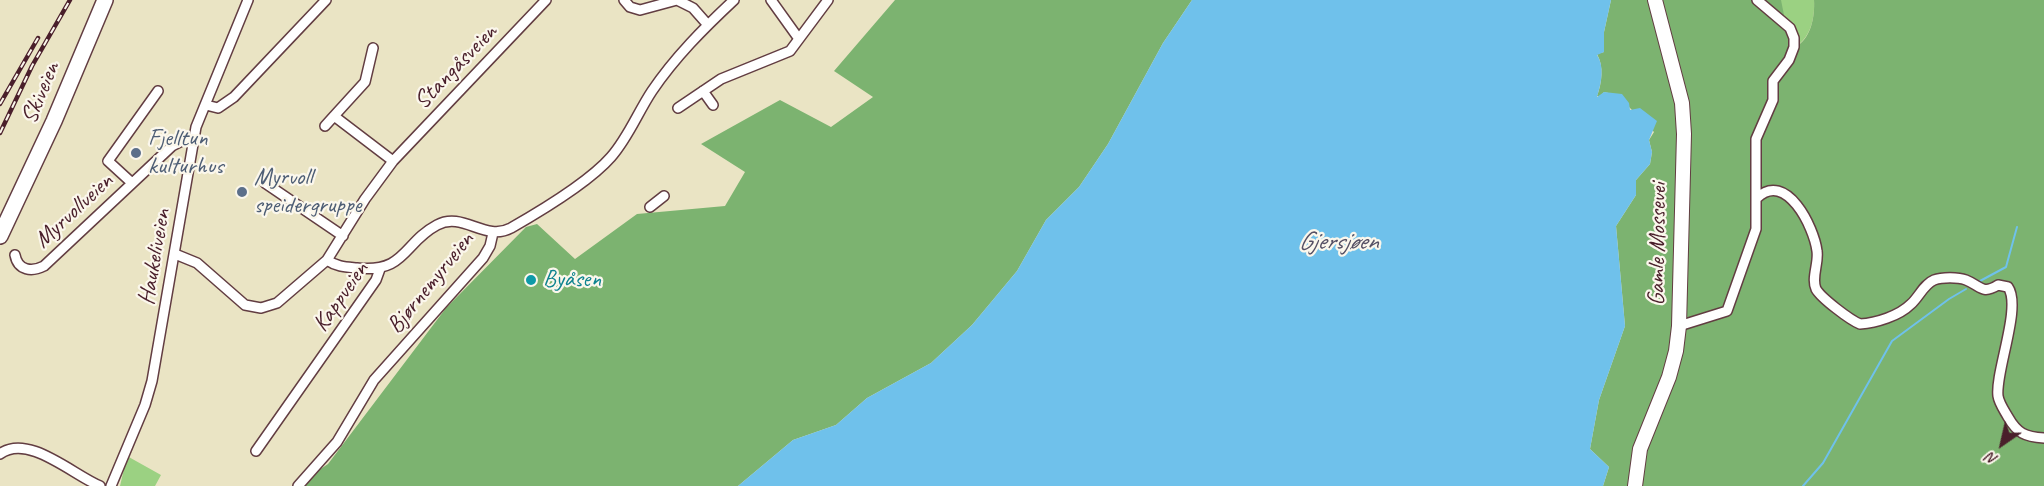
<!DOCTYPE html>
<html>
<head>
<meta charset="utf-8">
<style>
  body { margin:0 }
  #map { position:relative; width:2044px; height:486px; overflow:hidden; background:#eae4c4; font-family:Caveat,sans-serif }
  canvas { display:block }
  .north { position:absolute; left:1972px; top:414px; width:60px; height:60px; -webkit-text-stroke:4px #fbf7ec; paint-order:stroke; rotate:214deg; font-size:16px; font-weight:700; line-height:24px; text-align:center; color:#4a1f2b }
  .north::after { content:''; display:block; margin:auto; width:21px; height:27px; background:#4a1f2b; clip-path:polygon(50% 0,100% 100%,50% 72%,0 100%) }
</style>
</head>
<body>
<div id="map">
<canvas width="2044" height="486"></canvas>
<div class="north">N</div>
</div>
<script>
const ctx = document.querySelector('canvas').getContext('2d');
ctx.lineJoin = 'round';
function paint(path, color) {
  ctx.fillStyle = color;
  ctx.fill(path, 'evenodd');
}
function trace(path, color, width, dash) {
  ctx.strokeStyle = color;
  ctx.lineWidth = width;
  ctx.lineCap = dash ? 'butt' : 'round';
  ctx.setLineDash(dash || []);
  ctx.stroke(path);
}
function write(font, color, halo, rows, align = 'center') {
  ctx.font = font + ' Caveat,sans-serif';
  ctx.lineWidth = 4.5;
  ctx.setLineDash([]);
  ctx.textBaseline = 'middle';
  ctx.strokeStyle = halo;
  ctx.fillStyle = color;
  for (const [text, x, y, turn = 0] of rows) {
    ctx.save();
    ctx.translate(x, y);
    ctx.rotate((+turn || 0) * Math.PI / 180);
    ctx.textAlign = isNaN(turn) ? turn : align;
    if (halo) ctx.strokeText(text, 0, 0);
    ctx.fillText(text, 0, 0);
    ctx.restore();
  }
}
const green = new Path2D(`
  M1781,0H1814C1815,17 1811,39 1794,47L1781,19Z
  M127,456L161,475L155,486H120Z`);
const forest = new Path2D(`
  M895,0H1192L1163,43L1108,144L1079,187L1046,220L1017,271L972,325L931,363L867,398L836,425L793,440L738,486H295L328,464L446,308L526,227L537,224L575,259L637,214L725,206L745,172L701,144L780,100L831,127L873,97L834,71Z
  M1611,0H1781L1784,15L1781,20L1795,47C1811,39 1815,17 1814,0H2044V486H1603L1609,467L1590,449L1599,400L1625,326L1616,226L1636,195V180L1650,164L1652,152L1649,140L1654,132L1617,95L1604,92L1601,96H1597C1602,83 1604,66 1597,54L1604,52V32Z`);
const water = new Path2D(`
  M1192,0H1611L1604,32V52L1597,55C1605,67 1601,84 1597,97L1604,92L1622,94L1629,103L1630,110L1640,108L1657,121L1649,140L1652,152L1650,164L1636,180V195L1616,226L1625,326L1599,400L1590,449L1609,467L1603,486H738L793,440L836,425L867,398L931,363L972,325L1017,271L1046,220L1079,187L1108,144L1163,43Z`);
const stream = new Path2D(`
  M1980,281L2006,267L2017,227
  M1803,486L1823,463L1892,341L1949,299L1966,289`);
const minor = new Path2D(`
  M624,0L630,7L640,10L677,0L693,8L708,25
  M771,0L799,39
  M703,91L713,105
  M206,105L218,108L234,97L326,0
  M678,108L721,79L790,51L828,0
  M334,116L365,82L373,48
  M325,126L334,116L393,161
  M132,183L108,161L158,91
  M265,183L343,236
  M1757,198C1786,170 1814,227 1817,251C1819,263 1811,278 1816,289C1821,298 1850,320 1860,324C1876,323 1899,316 1911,304C1919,297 1924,284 1934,280C1942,277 1958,277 1966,280C1981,286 1982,295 1998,285L2008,287C2022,307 1995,372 1998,396C1999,403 2004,410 2008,417C2017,433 2025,437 2044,438
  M650,207L664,196
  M175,254L197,263L245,305L261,308L277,303L327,260L365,199L393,161L546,0
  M15,255C18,271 32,272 44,266L172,146L184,140L193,142
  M327,260C337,267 346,267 357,268C406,273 403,243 437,225C463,211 485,242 511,228C539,212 590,181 611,157C628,138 638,112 652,91C675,57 704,28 734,0
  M1679,326L1727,311L1756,229V139L1773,100V81L1789,60L1794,47V38L1790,28L1757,0
  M256,451L376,280L380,269
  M0,454C28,433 73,475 100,486
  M111,486L145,405L152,381L196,127L248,0
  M298,486L337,442L374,380L483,258L490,246L493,233`);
const secondary = new Path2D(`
  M1635,486L1640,449L1669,377L1676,351L1679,326L1684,134L1682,103L1655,0`);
const primary = new Path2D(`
  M0,236L54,121L105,0`);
const rail = new Path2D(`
  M0,104L38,38
  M0,133L32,66L70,0`);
const markers = [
  [136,153,6,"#5c6f8a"],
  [242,192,6,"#5c6f8a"],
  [531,280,6,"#0f9aa8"]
];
const streetNames = [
  ["Stangåsveien",456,67,-46],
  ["Skiveien",41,93,-67],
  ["Myrvollveien",74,211,-43],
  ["Gamle Mossevei",1658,244,-89],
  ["Haukeliveien",155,257,-80],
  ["Bjørnemyrveien",431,283,-51],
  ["Kappveien",341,297,-55]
];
const serviceNames = [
  ["Fjelltun",148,139],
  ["kulturhus",148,167],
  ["Myrvoll",254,178],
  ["speidergruppe",254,206]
];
const cultureNames = [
  ["Byåsen",543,280]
];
const waterNames = [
  ["Gjersjøen",1338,242]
];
paint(green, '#9bd182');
paint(forest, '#7cb370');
paint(water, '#6fc1eb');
trace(stream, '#6fc1eb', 2);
trace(minor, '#623d42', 12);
trace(secondary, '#623d42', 16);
trace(primary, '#623d42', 18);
trace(minor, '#fff', 9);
trace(secondary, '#fff', 14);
trace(primary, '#fff', 15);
trace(rail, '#4a1f2b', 4.5);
trace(rail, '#fbf7ec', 2, [7]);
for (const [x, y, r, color] of markers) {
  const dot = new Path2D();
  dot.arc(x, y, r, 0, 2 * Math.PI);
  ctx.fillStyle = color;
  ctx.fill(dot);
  trace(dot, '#fbf7ec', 2);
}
write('24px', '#4a1f2b', '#fbf7ec', streetNames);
write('24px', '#4e5e75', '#fbf7ec', serviceNames, 'left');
write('24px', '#0d838f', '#fbf7ec', cultureNames, 'left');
write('italic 26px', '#555065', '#fbf7ec', waterNames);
</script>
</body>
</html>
